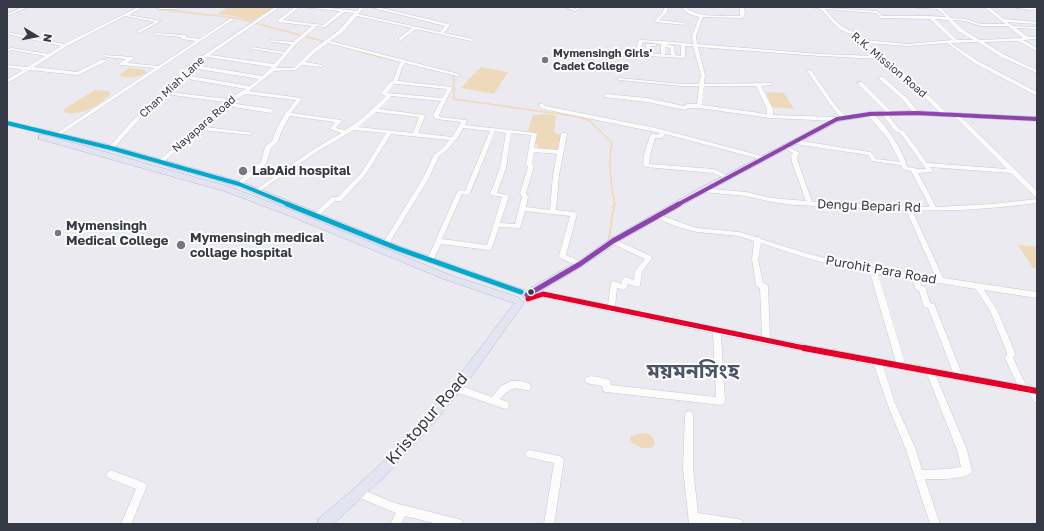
<!DOCTYPE html>
<html>
<head>
<meta charset="utf-8">
<style>
  body { margin:0 }
  #map { position:relative; width:1044px; height:531px; overflow:hidden; background:#eaeaf0; font-family:"Golos Text",sans-serif }
  canvas { display:block }
  .frame { position:absolute; inset:0; border:8px solid #363946; pointer-events:none }
  .north { position:absolute; left:16px; top:16px; width:40px; height:40px; -webkit-text-stroke:3px #fff; paint-order:stroke; rotate:100deg; font-size:11px; font-weight:700; line-height:16px; text-align:center; color:#363946 }
  .north::after { content:''; display:block; margin:auto; width:14px; height:18px; background:#363946; clip-path:polygon(50% 0,100% 100%,50% 72%,0 100%) }
</style>
</head>
<body>
<div id="map">
<canvas width="1044" height="531"></canvas>
<div class="frame"></div>
<div class="north">N</div>
</div>
<script>
const ctx = document.querySelector('canvas').getContext('2d');
ctx.lineJoin = 'round';
function paint(path, color) {
  ctx.fillStyle = color;
  ctx.fill(path, 'evenodd');
}
function trace(path, color, width, dash) {
  ctx.strokeStyle = color;
  ctx.lineWidth = width;
  ctx.lineCap = dash ? 'butt' : 'round';
  ctx.setLineDash(dash || []);
  ctx.stroke(path);
}
function write(font, color, halo, rows, align = 'center') {
  ctx.font = font + ' "Golos Text","Noto Sans Bengali",sans-serif';
  ctx.lineWidth = 4;
  ctx.setLineDash([]);
  ctx.textBaseline = 'middle';
  ctx.strokeStyle = halo;
  ctx.fillStyle = color;
  for (const [text, x, y, turn = 0] of rows) {
    ctx.save();
    ctx.translate(x, y);
    ctx.rotate((+turn || 0) * Math.PI / 180);
    ctx.textAlign = isNaN(turn) ? turn : align;
    if (halo) ctx.strokeText(text, 0, 0);
    ctx.fillText(text, 0, 0);
    ctx.restore();
  }
}
const water = new Path2D(`
  M228,7H276L252,21L234,16L218,14Z
  M481,67L508,72L494,94L461,88Z
  M129,68L144,70L147,72C140,77 126,80 119,75Z
  M95,90L108,91L111,93C100,106 80,117 63,112L66,108Z
  M766,92L784,93L794,109L772,107Z
  M548,114L556,116L554,132L562,136L558,151L539,149L536,142L535,133L528,131L533,115Z
  M1018,245L1037,247V268H1033Z
  M642,433C650,433 653,435 655,444L651,448H642L631,442L630,437Z`);
const streamFar1 = new Path2D(`
  M155,7L158,9L236,18L326,42
  M361,52L393,60
  M454,74V99L580,117L590,121L612,143C608,165 611,183 615,205`);
const stream = new Path2D(`
  M609,239L614,204`);
const minor = new Path2D(`
  M23,7H28L7,16V14Z
  M138,7H143L129,15L161,21L139,33L137,32V31L155,22L125,16L67,46L34,67L77,72L101,60H105V62L78,75L30,70L7,83V80L23,70L7,67V65L27,67L45,56L12,50L7,52V49L11,48L48,54L61,46L7,34V32L64,44Z
  M158,7H178L179,8L177,9H159L157,8Z
  M275,7H280L210,55L274,64L283,54L252,49L250,48L252,47L285,52L291,44L272,42L270,41V40L293,42L312,26L278,22V20L295,7H300L283,20L323,25L340,11L310,8L308,7H321L357,11L360,7H364L358,14L440,32L445,26L370,7H377L449,24L450,25L444,33L473,39V41H471L416,29L401,40H399V38L412,28L357,16L342,33L330,41L459,74V76H457L405,63L402,67L398,81L452,87V88L439,115L440,117L466,120L467,121L465,125L536,133L537,134L534,148L558,150L561,134L562,133H566L567,134L559,175L556,210L574,212L577,214L566,255L582,262L583,264L582,266H578L560,258L559,256L570,216L525,211L520,228L499,227L491,250H489L441,244L432,262H428L427,260L457,192L460,190L465,191L490,131L463,128L458,137L448,149L439,156L429,178L388,245H386L383,243L423,178L434,155L444,147L449,140L391,134L366,174L341,201H335L318,216H314L313,215L314,214L332,197H338L362,172L386,133L354,130L318,151L257,193L254,191L255,190L314,149L341,133L330,129L335,122L290,116L282,130L278,142L271,148L266,164L241,185H237L236,184L237,183L261,162L265,147L272,141L276,130L285,114L296,100L245,94L230,103L271,109L274,111L271,113L227,106L204,127L249,132L252,134L251,135L201,130L161,164H157V162L198,127L225,102L165,94L136,123L113,149H109V147L132,121L189,65ZM344,12L354,13L338,31L312,50L294,68H276L296,44L317,26L325,27ZM328,43L401,62L398,67L393,81H391L380,94L386,96C373,109 360,121 345,130L336,128L342,121L341,120L291,113L302,99L301,98L249,91L274,71L295,70L302,65L322,67V65L305,62L316,52ZM207,57L272,67L262,76L195,65ZM192,68L259,79L250,86L184,75ZM182,78L246,89L228,99L168,92ZM394,84H397L447,89L442,98L387,93ZM391,96L441,101L433,115L436,119L461,122L452,137L418,133L425,116L424,115L379,109ZM376,112L419,117L413,133L358,127ZM495,131L506,133L500,168L490,194L491,195L502,197L487,245L442,239L462,194L467,195L470,193ZM511,133L531,135L526,165L528,167L520,193L522,197L515,224L500,223L509,196L508,195L497,193L506,168ZM534,152L557,154L553,175L550,210L526,207L528,197L526,193L534,166L532,164Z
  M565,7H571L575,9L578,7H583L575,11Z
  M664,7H668L667,12L659,20L684,23H685V25L655,22V20L663,12Z
  M681,7H685C700,19 723,15 740,16V7H744L745,14L743,18H742L703,17L696,36L697,44L820,54L877,56L870,53L857,37L841,30L834,24L821,9L811,7L877,11L882,16H930L946,17L938,9L917,8L915,7H940L951,18L965,19L981,24H1005L984,7H989L1004,19L1037,22V24L1007,22L1013,26L1037,27V29L1016,28L1028,37H1037V39L1023,40L1037,48V51L1018,41L984,42L1005,55L1037,70V73L1001,57L978,42L951,43L978,61L1037,92V96L974,63L947,43L908,46L867,43C876,54 890,60 901,70C917,84 932,99 947,113V115H943L897,72L882,59L820,56L698,47L705,75L704,84L772,83V85L761,86L773,109V115L837,117L840,119L837,121L770,118L699,108H688L685,110L647,102L604,97V95L606,94L647,98L684,106L687,104H697L699,86H682L619,80L617,79L619,78L682,84H699L701,75L693,46H685V57L683,58L647,56L645,55L646,44H655L657,45L655,46H650L649,54H661V44L643,42L637,59L635,60L633,59L639,40L663,41L693,44L692,36L699,17L689,14ZM825,9L876,13L881,18L930,19L952,40L908,44L864,40C859,33 852,32 845,28C837,24 831,16 825,9ZM935,19L948,20L958,31L973,40H957ZM953,20L965,21L981,26H1008L1023,38L980,40L962,29ZM665,44L681,45V56L675,55L674,46ZM665,47L670,48L671,55H665ZM704,86H756L767,109V114L702,105Z
  M1011,7H1037V9L1030,10Z
  M231,18L234,19L60,135H56L55,134L155,68L120,65V63L126,59L106,57L104,56V55L133,57V59L127,63L158,66L196,41L181,39V37L157,35H155V33L184,35H186V37L199,39Z
  M807,70H811L835,105L845,116V118H841L832,107L807,71Z
  M879,77H883L907,98L919,113L918,114H914L903,100L879,79Z
  M858,82H862L892,112V114H888L858,84Z
  M542,103L545,106L656,128L766,157L767,158L764,160L665,134L662,138H655L650,155L649,164L714,169L730,177L727,179L713,173L646,167L643,165L644,155L650,136L653,134L658,135L660,133L543,109L541,108L539,105Z
  M884,111L886,112L899,129L904,131L927,163L1007,169L953,115L954,114H958L1037,191V197L1035,196L1011,173L930,167L933,171L932,172L918,173L936,207L992,204L1037,199V203C996,208 954,212 912,210L943,278L1037,292V298L984,290L997,310L1014,350L1015,355L1013,358L1026,385L1037,387V403L1034,402L1029,393L1024,394L1021,392L936,376L967,450L972,471L970,474C957,480 940,479 925,479L940,524H930L906,450L887,403L874,365L721,335L725,401L724,404L721,405L606,392L603,391L602,386L586,383L585,380L586,377C593,375 603,378 610,380L611,385L716,397L713,333L613,312L611,313L608,311L543,297L528,302L525,301L524,299L525,297L543,291L608,305L611,282L614,281L621,284L623,278L626,277L634,280L635,271L645,259L611,243L610,241L611,239H613L651,256L652,258L642,272L640,286L637,287L628,284L626,289L623,290L617,288L615,307L762,337L760,288L757,287L756,285L752,259L754,241L739,236L697,232L678,227L656,218L655,216L658,214L682,223L697,228L739,232L756,237H758L761,239L802,252L848,264L936,277L906,210L795,205L772,202L746,196L703,192L700,190L703,188L746,192L772,198L806,201L792,162L791,156L793,153L783,148L782,147L785,145L800,153L797,156L798,162L812,202L930,207L911,171L903,169L901,165L872,161L868,155L795,144L792,142L795,140L870,152L872,153L876,159L900,162L888,139L867,114L870,112C883,119 904,152 907,167L915,168L916,169H926L900,133L895,131L882,114L881,113ZM761,243C797,255 833,267 870,273L896,362L770,338L768,286L767,284L763,283L758,259ZM878,274L912,279L916,290L919,291L924,307L928,308L953,372L905,363ZM920,280L976,289L990,311L1006,350L1007,355L1005,358L1017,384L962,374L935,306L934,304L930,303L926,289L925,287L922,286ZM883,366L927,374L957,450L961,467L947,469L922,470L916,450L895,403Z
  M511,381H521L530,384L531,387L530,390C526,391 524,389 520,389C510,387 506,393 500,399L508,402L509,405L508,408L505,409L453,391L452,388L453,385L456,384L492,397L501,386Z
  M689,411L692,412L693,415V468L698,513L738,519L742,520L743,524H707L699,523V524H689L683,468L685,415L686,412Z
  M530,450L559,456L562,457L564,460L554,524H544L554,463L527,457L525,454L527,451Z
  M111,470L145,483L147,486L131,524H121L136,489L108,478L106,475L108,472Z
  M358,488L395,503L458,519L462,520L463,524H438L405,516L401,524H390L396,513L355,496L353,493L355,490Z`);
const major = new Path2D(`
  M916,111L1037,117V121L916,115L870,116L839,121L706,192L616,243L583,266L527,299L524,298L522,295L396,251L236,186L109,150L7,125V121L114,146L242,182L402,247L524,290L525,291L577,262L610,239L700,188L835,118L870,112Z
  M39,135H45L230,187L291,210L450,275L518,297L524,303L466,384L430,427L384,477L333,524H317L318,519C337,503 357,487 375,469C428,419 471,361 514,303L444,279L285,214L224,191L39,139Z`);
const bus1Far1 = new Path2D(`
  M7,123L111,148L239,184L290,205`);
const bus1 = new Path2D(`
  M287,204L399,249L521,292`);
const bus2Far1 = new Path2D(`
  M677,205L837,119L870,114L916,113L1037,119`);
const bus2 = new Path2D(`
  M527,295L580,264L613,241L679,204`);
const bus3Far1 = new Path2D(`
  M528,299L543,294L809,349`);
const bus3 = new Path2D(`
  M804,348L1037,391`);
const markers = [
  [545,60,4,"#757782"],
  [243,171,5,"#757782"],
  [58,233,4,"#757782"],
  [181,245,5,"#757782"],
  [531,292,3.5,"#363946"]
];
const farPoinames = [
  ["Mymensingh Girls'",553,54],
  ["Cadet College",553,67]
];
const farStreetnames = [
  ["R.K. Mission Road",889,65,40],
  ["Chan Miah Lane",172,87,-43],
  ["Nayapara Road",204,124,-41]
];
const poiNames = [
  ["LabAid hospital",252,171],
  ["Mymensingh",66,226],
  ["Medical College",66,241],
  ["Mymensingh medical",190,238],
  ["collage hospital",190,253]
];
const streetNames = [
  ["Dengu Bepari Rd",869,206,2],
  ["Purohit Para Road",881,270,10]
];
const nearStreetnames = [
  ["Kristopur Road",427,419,-49]
];
const townNames = [
  ["ময়মনসিংহ",693,371]
];
paint(water, '#eed9ba');
trace(streamFar1, '#eed9ba', 1.5);
trace(stream, '#eed9ba', 2);
trace(minor, '#c7c8ce', 1);
trace(major, '#b7bad2', 1);
paint(minor, '#fcfcfd');
paint(major, '#e3e4f1');
trace(bus1Far1, '#00a9ce', 4);
trace(bus1, '#00a9ce', 5);
trace(bus2Far1, '#8e44ad', 4);
trace(bus2, '#8e44ad', 5);
trace(bus3Far1, '#e4002b', 5);
trace(bus3, '#e4002b', 6);
for (const [x, y, r, color] of markers) {
  const dot = new Path2D();
  dot.arc(x, y, r, 0, 2 * Math.PI);
  ctx.fillStyle = color;
  ctx.fill(dot);
  trace(dot, '#fff', 1.5);
}
write('bold 11px', '#363946', '#fff', farPoinames, 'left');
write('11px', '#363946', '#fff', farStreetnames);
write('bold 13px', '#363946', '#fff', poiNames, 'left');
write('13px', '#363946', '#fff', streetNames);
write('16px', '#363946', '#fff', nearStreetnames);
write('bold 21px', '#4d5369', '#fff', townNames);
</script>
</body>
</html>
